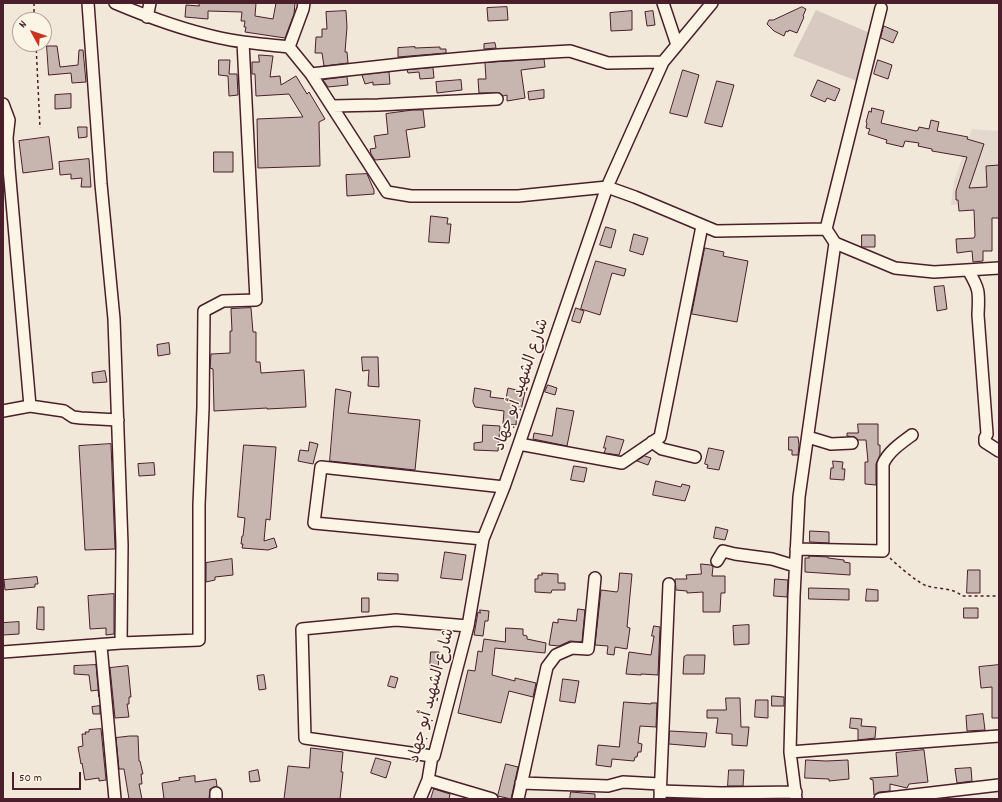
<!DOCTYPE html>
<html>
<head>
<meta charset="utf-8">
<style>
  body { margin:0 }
  #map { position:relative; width:1002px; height:802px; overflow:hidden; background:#f1e8da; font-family:Dekko,sans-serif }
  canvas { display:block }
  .frame { position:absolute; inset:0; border:4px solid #4a1f2b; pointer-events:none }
  .north { position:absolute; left:12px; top:12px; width:40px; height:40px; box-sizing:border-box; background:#fcf5e5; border:1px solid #b59f9b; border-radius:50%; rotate:310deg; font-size:11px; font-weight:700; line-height:16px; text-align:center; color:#4a1f2b }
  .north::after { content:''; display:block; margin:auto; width:14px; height:18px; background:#c8321e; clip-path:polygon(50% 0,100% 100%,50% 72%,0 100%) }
  .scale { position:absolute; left:12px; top:772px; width:69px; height:18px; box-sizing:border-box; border:2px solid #4a1f2b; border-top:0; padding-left:5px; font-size:12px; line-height:14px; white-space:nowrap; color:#4a1f2b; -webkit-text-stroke:3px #fcf5e5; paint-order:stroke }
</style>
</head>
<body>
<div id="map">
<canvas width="1002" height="802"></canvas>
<div class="frame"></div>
<div class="north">N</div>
<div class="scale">50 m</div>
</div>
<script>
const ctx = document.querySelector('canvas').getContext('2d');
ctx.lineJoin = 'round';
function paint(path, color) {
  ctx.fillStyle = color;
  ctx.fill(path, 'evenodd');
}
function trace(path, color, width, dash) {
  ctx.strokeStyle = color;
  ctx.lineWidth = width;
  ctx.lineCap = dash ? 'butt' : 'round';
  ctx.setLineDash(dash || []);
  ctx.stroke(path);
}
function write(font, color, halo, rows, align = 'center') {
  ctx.font = font + ' Dekko,"Playpen Sans Arabic",sans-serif';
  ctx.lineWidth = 3;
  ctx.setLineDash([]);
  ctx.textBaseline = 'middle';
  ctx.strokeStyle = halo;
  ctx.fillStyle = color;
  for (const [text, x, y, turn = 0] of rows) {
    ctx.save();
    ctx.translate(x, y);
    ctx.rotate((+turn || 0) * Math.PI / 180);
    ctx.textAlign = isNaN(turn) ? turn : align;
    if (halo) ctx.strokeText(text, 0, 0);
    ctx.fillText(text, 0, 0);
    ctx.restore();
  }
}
const built = new Path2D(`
  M972,129L999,131V202L951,205L954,182Z`);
const green = new Path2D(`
  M816,10L870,33L857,81L793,56Z`);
const building = new Path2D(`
  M199,3H256L255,16L273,19L276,3H295L294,14L285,38L245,32L246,27H244L245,21H241L242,12L208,11V19L185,17L186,5L199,6Z
  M507,7L508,20L488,21L487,8Z
  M802,7L806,9L803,16L804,17L797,33L789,30L788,32L786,31L784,36L774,31L767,24L769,20H773Z
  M346,11L347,27L345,52H347L348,63L324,66L322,53H315L316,37H322V29H327L326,12Z
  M632,11V30L611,31L610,13Z
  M653,11L655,25L647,26L645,12Z
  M884,26L898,32L893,43L881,38Z
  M495,43L496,48L484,49V44Z
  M47,46H57L60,67L78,65L79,50H83L86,82L72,83L71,73L49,75Z
  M415,47V48L440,47V49H446V53L398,57V48Z
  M259,55L273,56L270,77L280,76L281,85L296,76L307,94L309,92L325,119L319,122L320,166L258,168L257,119L303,117L289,94L256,96L255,74H252V62H259Z
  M544,59L545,67L521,70L525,98L507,101V95L503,96L500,93H479L478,79H486L485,63Z
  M219,60H230L229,74H237L238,95L229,96L228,76L219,75Z
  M878,60L892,65L888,79L874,74Z
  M433,68L434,78L420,79L419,72L408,73L407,70Z
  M683,70L699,75L687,117L670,113Z
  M389,72L390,84L373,85V82L365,84L362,75Z
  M347,77L348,85L328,87L323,80Z
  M461,80L462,90L437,93L436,82Z
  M818,80L840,89L835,101L827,98L825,102L811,96Z
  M717,81L734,85L722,127L705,123Z
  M544,90V98L529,100L528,92Z
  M71,94V108L55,109V95Z
  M872,108L884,111L881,123L916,131L918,130L919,127L929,129L931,120L939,122L937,131L968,137L967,139L984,144L969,188L987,187L986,166L999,165V218H992V251H983V261L973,262L972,251L957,253L956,239L974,238L975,236L974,210L959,211L958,200H956V191L967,157L932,151V149L918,146L919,143L905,141L903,147L886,143L887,140L868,134L870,129L866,128L867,123L866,122L869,111L871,112Z
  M413,110H423L425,127L406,130L410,157L375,160L371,154L370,149L376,148L374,136L388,134L386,114Z
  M78,127H87V137L79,138Z
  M49,137L53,169L23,173L19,141Z
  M214,152H233V172H214Z
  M89,159L91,187H81L82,178L71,179V174L60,175L59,162Z
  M367,174L374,190V194L347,196L346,175Z
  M431,216L448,218L447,224H451L449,243L429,242Z
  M606,227L616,230L611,248L600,245Z
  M634,234L648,238L643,255L630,251Z
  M862,235H875V247H862Z
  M705,248L724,252L723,256L748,261L737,322L692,314Z
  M596,261L626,269L624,276L612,273L600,315L581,309Z
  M944,286L947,309L937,311L934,287Z
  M251,308L253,332H256V362H260L261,373L304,370L306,407L267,409V408L214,411L213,369L210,368L211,354L230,353V331H232L231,309Z
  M576,308L584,311L580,323L572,321Z
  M169,343L170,354L158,356L157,345Z
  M362,357H378L379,387L368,386L369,370L363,371Z
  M105,371L107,382L93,383L92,373Z
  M548,385L557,388L555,395L545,392Z
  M475,388L491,391L490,397L506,399L508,388L525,392L521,410L517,409L516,425L503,424L504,411L475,407L473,402Z
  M336,389L351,392L348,413L420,420L415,470L330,461Z
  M557,408L574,411L567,446L533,439L534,433L552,436Z
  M858,424H878V445H880V455L876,464V485L865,484V462H868L866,440H858L855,437L847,436V433H858Z
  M483,425L500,426L498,451L474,450V443L482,442Z
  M607,436L624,440L619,455L604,453L606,448H604Z
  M789,437H798L799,445L798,455H792V450H789Z
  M310,442L318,444L313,464L298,461L300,450L308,451Z
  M111,444L115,549L85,550L79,446Z
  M244,445L276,447L270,520L266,519L264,541L274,538L277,547L268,550L242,548L243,544H241L242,536H243L245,518L238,517Z
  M709,448L724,451L719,470L707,468L708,465L705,464Z
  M645,456L651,458L648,465L637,461Z
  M833,461L843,462L842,469H845L844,480L830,479L831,468H833Z
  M154,463L155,475L139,476L138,464Z
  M574,466L587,468L584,482L571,480Z
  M656,481L681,487L682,484L690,486L685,501L653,495Z
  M716,527L728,530L725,540L714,538Z
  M810,531L829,532V543L810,542Z
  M445,552L466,555L462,580L441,578Z
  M809,556L828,557V558L844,560V562L850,563V575L805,572V558H809Z
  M232,559L233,575L215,577V580L206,582V563Z
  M701,564L711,565L713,567L712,576H725V593H721L720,612H703V592L687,593V591L676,590L675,579H687L686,575L701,574Z
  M968,570H980V593H967Z
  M378,573L398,574V581L378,580Z
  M542,573L558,574V583H565V590H552L551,593L535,592V579H538V575H542Z
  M620,573L632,574L627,627L630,628L627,649L615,647L614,655L607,654L608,646L595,645L601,590L617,592L618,590Z
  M37,577L38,584H35V587L5,590L4,580Z
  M775,579L788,580L787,597L774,596Z
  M809,588L849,589V600L809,599Z
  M867,589L878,590V601H866Z
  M114,594V634L106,635V628L90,629L88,596Z
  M362,598H369V612H362Z
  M38,607H44V630L37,629Z
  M964,608H978V618H964Z
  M578,609L585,610L582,642L570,641L559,646L549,645L553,622L558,623V619L576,621Z
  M480,610L489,611L488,621H485L483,636L474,635L478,612L480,613Z
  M19,622V634L3,635V623Z
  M749,625V644L734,645L733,626Z
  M654,626L660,627L658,675L641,674V675L626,674L629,652L651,655L654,636H652Z
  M506,628L523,629V635L527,636V639L546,643L545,653L495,648L492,675L515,681V678L536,683L533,697L509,691L501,723L458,713L468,670L475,671L478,651L482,652L484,639L505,642Z
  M431,652H439L438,671L430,670Z
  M687,655H705L704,674H683L684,657Z
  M96,665L99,697L98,690L91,691L89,675L74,674V666Z
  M999,665V718H992V687L981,688L979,667Z
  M128,666L131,697H129V704H127L129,717L115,718L110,668Z
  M264,675L266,689L259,690L257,676Z
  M391,676L398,678L395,688L388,686Z
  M563,679L579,681L575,703L560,701Z
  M772,696L784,697V706H772Z
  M726,698H740L741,727H749L747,746L732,745V734L716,733L718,718H707V710H726Z
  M756,700H768V718L755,717Z
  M624,702L651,704V703H657L656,727L640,726L638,743L642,744L641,752H638L637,757H635L634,761L612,759L611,767L596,765L598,745L619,747Z
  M100,706V714H93L92,707Z
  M983,714L985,730L967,731L966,716Z
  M851,718L862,719L861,726L876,727L875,738L858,740V729L850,728Z
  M101,729L106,780L99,781V778L85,780L82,763L81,764L78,747L83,746L82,734H86L85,732H89V730Z
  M670,731L707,733L705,747L669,744Z
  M130,736H138L139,761H140L143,774H141L142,784H139L142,799H129L124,769H119L116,738Z
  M311,748L343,752L341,772H343L340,799H284L288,766L309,768Z
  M924,750L928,782L909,784L907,788L890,784V791L879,792L874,795L873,780L870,779V778L898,776L896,753Z
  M376,758L391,762L386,778L371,773Z
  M806,760L826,761L848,760L849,779L829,781V779L805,778Z
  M506,764L518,767L511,799L498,796Z
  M971,768L972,781L957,783L955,769Z
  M258,770L260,781L250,782L249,772Z
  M729,770H744L743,786H728Z
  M195,776V782L216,779L217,786L210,789L209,799H164L162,783L180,780L179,778Z
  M434,789L450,794L449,799H431Z
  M571,792L595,794V799H570Z`);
const path = new Path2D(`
  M34,3V20
  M36,44L40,128
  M890,558C897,565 918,583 927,586C938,589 954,588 962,596H999`);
const minor = new Path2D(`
  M88,3L101,184L114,319L122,545L121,643
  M115,3C148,17 181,29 216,37C240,43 265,44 289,47L311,74L387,192L411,196H518L607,187L635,197L716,231L826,229
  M663,3L677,45
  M147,17L150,3
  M289,47L303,9L304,3
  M311,74L410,63L498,55L570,51L608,63L663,62
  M3,104L9,120L7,138L9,168L30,406
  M332,106L378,105L497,99
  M826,229L881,8
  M826,229L835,243L895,268L934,272L999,268
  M968,270C980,290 979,292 978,315L987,434L985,438V442L999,451
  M3,411L30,406L64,411L73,417L81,418L118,420
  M808,437L831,444L852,443
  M652,442L662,449L695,457
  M519,444L622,463L660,437L702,226
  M483,539L314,523L321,467L504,487
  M796,549L883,551V464C888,452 901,443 912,435
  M717,561L723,551L735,554L772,559L795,566
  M101,646L115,799
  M3,652L121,643L199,640V505L203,408L204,311L223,301L256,300L243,42
  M790,752L999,736
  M432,756L305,738L302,629L396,620L468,626
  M428,780L492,799
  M521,783L608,786L623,782L660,784
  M660,791L721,793L796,792
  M216,793V799
  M420,799L428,780L432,756H434L468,626L483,539L504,487L519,444L607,187L663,62L712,3
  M518,799L547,667L556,655L572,648L588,649L595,578
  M660,799L669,584
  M796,799L790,752L794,596L799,497L835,243
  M880,799L999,785`);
const streetNames = [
  ["شارع الشهيد أبو جهاد",523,385,-71],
  ["شارع الشهيد أبو جهاد",433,696,-75]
];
paint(built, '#e4d9cd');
paint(green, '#d8cac0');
paint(building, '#c7b6af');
trace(building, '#4a1f2b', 1);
trace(minor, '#4a1f2b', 14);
trace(path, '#4a1f2b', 1.5, [3, 3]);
trace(minor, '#fcf5e5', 11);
write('16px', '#4a1f2b', '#fcf5e5', streetNames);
</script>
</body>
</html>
